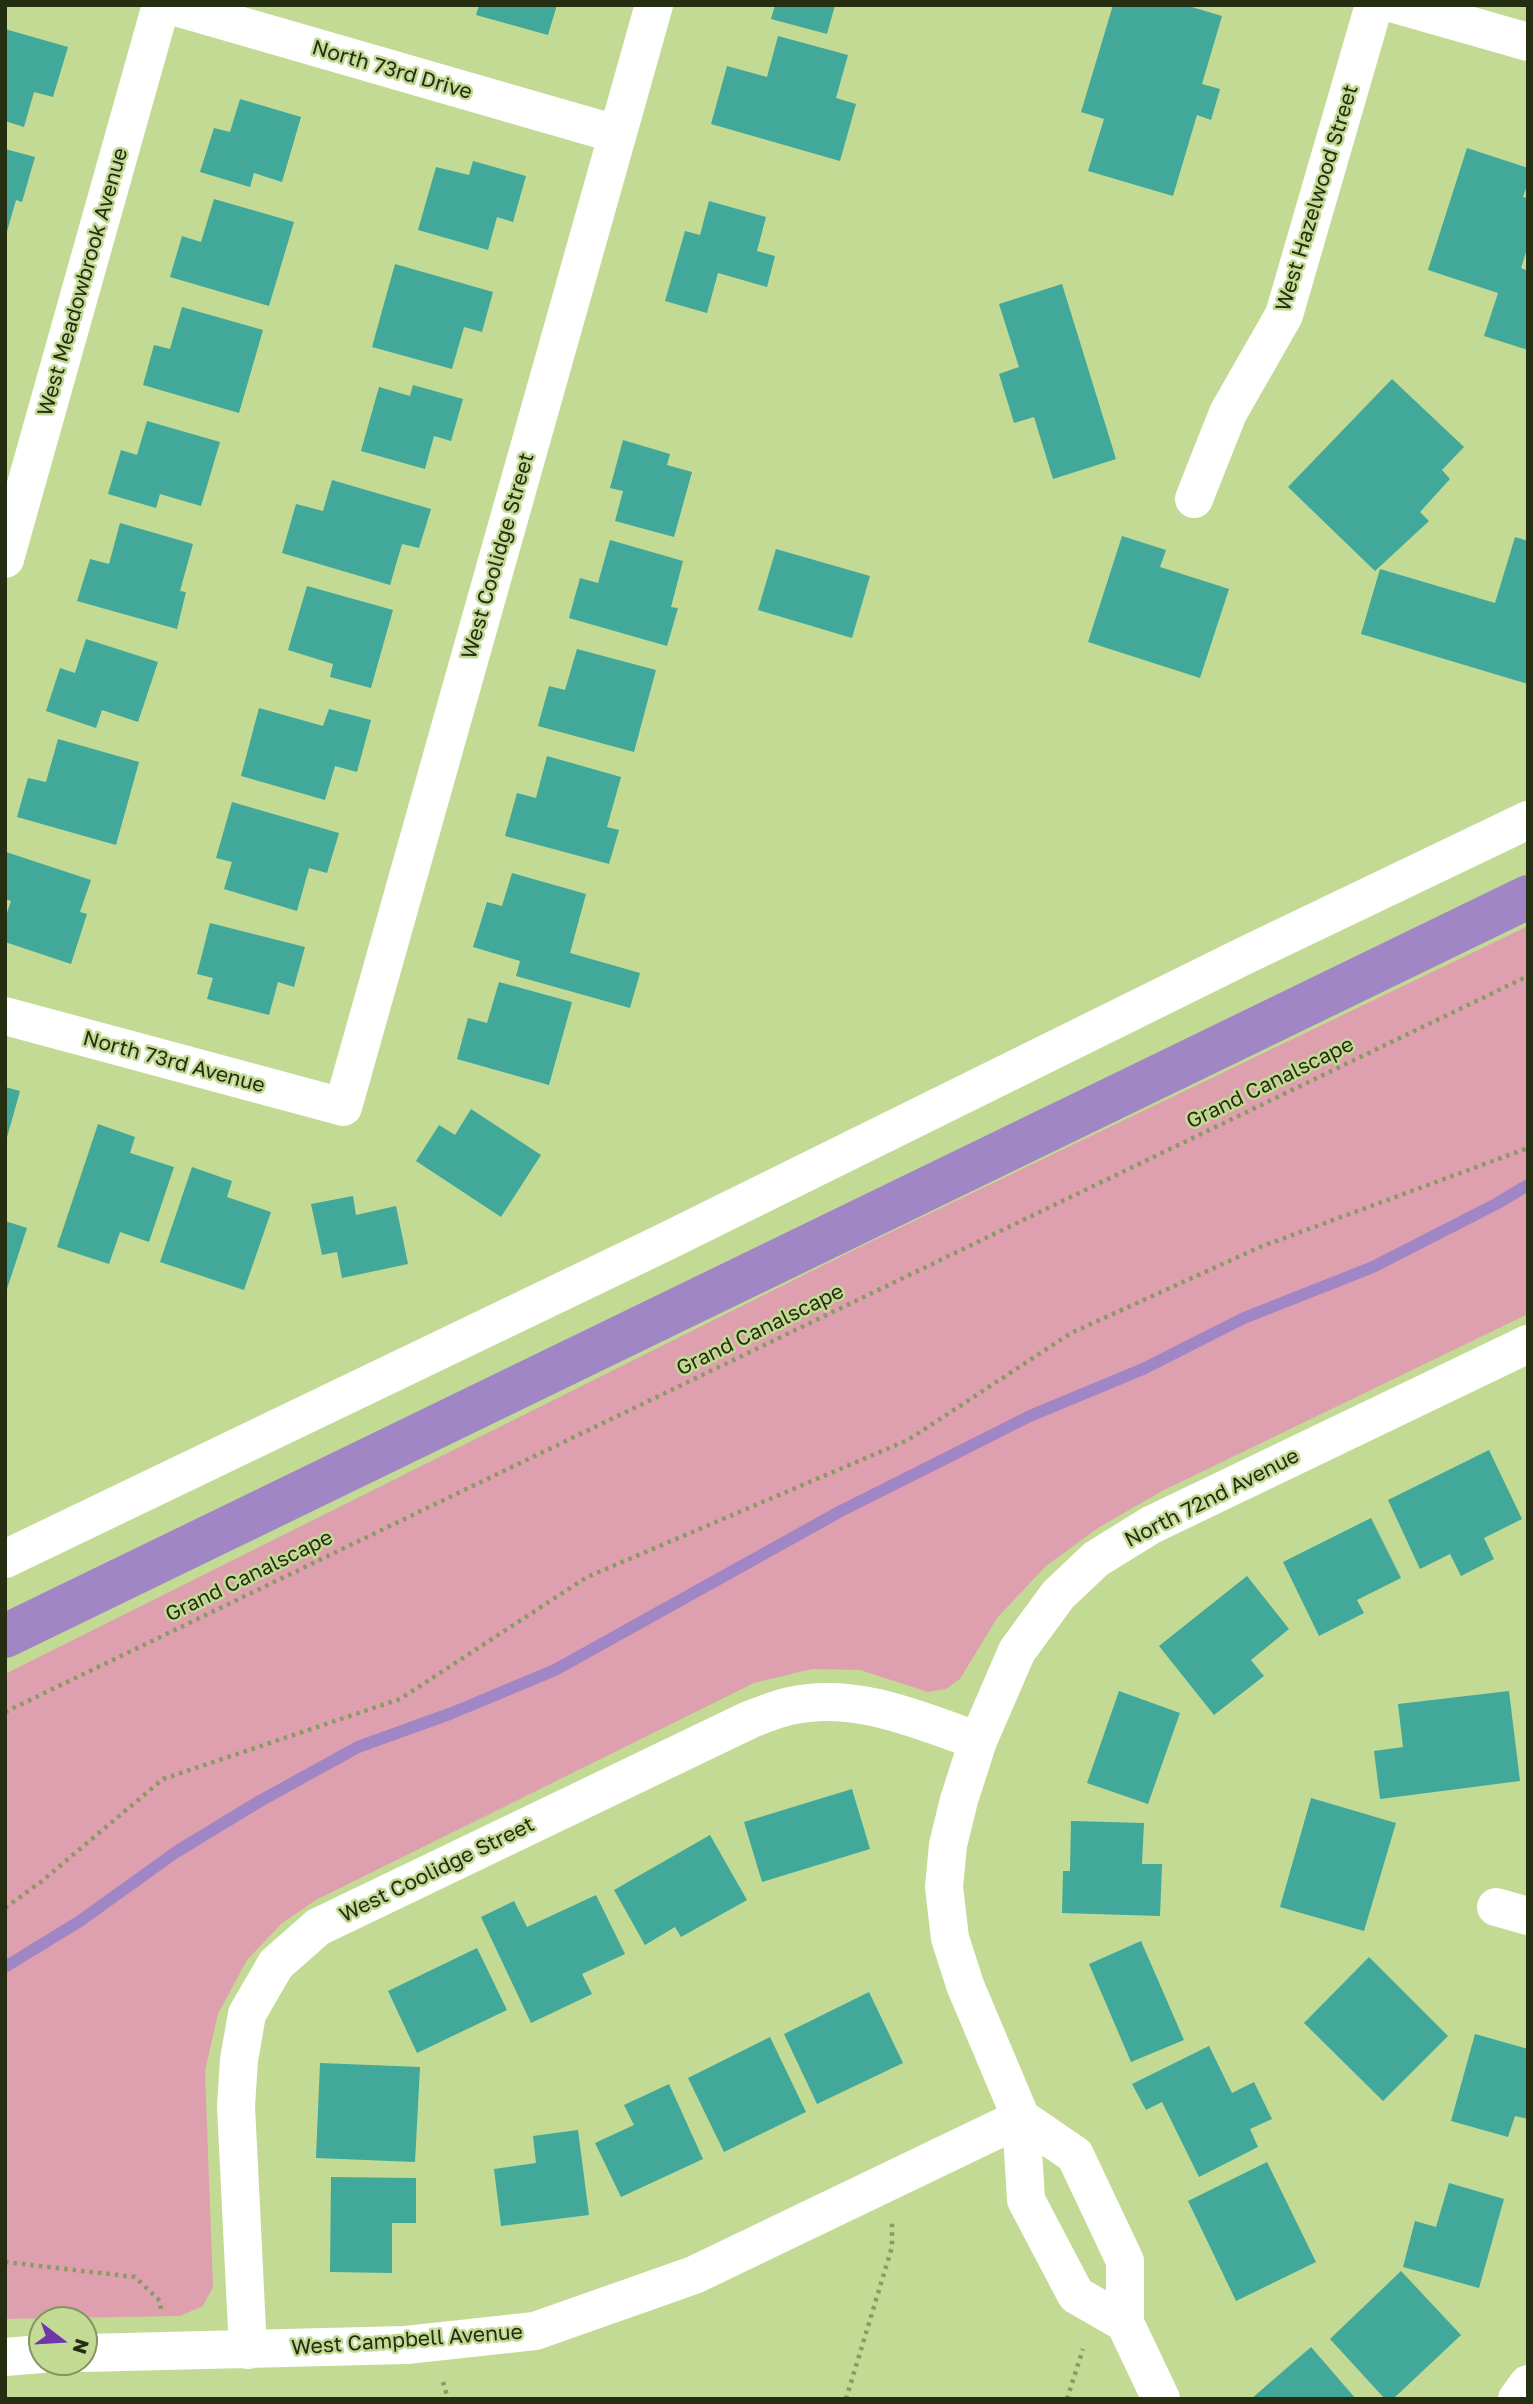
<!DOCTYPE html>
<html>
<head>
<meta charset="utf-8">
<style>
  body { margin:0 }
  #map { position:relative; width:1533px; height:2404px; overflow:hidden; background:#c3da94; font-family:"Golos Text",sans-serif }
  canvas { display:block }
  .frame { position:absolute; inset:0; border:7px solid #262e12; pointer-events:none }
  .north { position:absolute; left:28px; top:2306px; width:70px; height:70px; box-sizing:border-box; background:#c3da94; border:2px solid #849560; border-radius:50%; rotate:107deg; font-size:19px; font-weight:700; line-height:28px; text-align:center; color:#262e12 }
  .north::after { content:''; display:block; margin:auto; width:24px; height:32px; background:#7135ab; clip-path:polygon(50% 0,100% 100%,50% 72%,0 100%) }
</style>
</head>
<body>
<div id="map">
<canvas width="1533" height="2404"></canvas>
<div class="frame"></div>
<div class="north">N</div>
</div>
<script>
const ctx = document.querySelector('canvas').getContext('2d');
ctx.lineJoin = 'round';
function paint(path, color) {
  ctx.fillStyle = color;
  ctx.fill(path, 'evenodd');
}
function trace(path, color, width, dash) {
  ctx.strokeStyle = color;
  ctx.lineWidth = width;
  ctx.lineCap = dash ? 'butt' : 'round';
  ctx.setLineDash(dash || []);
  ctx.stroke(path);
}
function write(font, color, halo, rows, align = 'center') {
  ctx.font = font + ' "Golos Text",sans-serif';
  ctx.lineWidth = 5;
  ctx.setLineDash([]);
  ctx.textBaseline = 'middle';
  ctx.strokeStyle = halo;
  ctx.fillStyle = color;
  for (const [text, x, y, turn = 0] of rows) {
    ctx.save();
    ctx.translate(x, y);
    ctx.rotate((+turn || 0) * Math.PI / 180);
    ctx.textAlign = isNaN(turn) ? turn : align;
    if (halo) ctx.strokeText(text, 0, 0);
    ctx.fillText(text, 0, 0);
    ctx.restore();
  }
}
const green = new Path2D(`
  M1528,926V1314L1162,1491L1098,1528L1046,1566L997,1618L960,1679L946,1689L928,1692L860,1670L812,1669L754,1683L316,1900L281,1924L247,1960L218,2014L205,2071L213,2287L203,2306L180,2316L5,2319V1674L868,1243Z`);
const stream = new Path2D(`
  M5,1967L80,1921L176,1852L260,1801L358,1747L452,1713L555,1670L839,1512L1030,1416L1143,1369L1244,1318L1373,1267L1496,1204L1528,1185`);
const canal = new Path2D(`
  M5,1636L1528,897`);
const building = new Path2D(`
  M479,5H557L548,35L476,15Z
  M775,5H835L827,34L771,19Z
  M1113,5H1185L1222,16L1202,84L1220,89L1211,120L1197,115L1173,196L1088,171L1104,119L1081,112Z
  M5,29L68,47L53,97L34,92L24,127L5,121Z
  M778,36L848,55L836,98L856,104L840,161L711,124L727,66L767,77Z
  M240,99L301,117L282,182L254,173L250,187L200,172L214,128L230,132Z
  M1467,148L1528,168V183L1523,197L1528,198V246L1521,268L1528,271V350L1484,336L1498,293L1428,270Z
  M5,149L35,157L22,202L16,200L6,235Z
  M473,161L526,176L513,222L497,217L488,250L418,230L436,167L469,175Z
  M214,199L294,222L269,306L170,277L182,236L201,242Z
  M709,201L766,217L757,251L775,256L767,287L718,273L707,313L665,301L685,231L700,235Z
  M395,264L493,292L482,332L464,327L452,369L372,347Z
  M1062,284L1116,459L1053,479L1034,417L1014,423L999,374L1019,367L999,304Z
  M182,307L263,330L239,413L143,385L154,345L170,349Z
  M1392,379L1464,447L1442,470L1450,479L1420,512L1429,521L1375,571L1288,487Z
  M413,385L463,399L451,441L434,436L425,469L361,451L379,387L410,396Z
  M147,421L220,442L201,506L160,494L156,508L108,494L121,450L137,455Z
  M623,440L670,454L667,465L692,472L674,537L615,521L623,491L610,488Z
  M332,480L431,509L419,548L402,544L390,585L282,553L296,504L323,511Z
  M120,523L193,544L180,591L186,592L177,629L77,601L90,559L109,564Z
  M1122,536L1166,550L1160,567L1229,589L1200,678L1088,642Z
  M1515,537L1528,541V684L1361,634L1380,569L1495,603Z
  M610,540L683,561L671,607L678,608L667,646L569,618L580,578L598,583Z
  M776,549L870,576L852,638L758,610Z
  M307,586L393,610L371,688L330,677L333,664L288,650Z
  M86,639L158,662L138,722L102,710L96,728L46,711L60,668L75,673Z
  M577,649L656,670L634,752L538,726L549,686L565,690Z
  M259,708L323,726L329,709L371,720L357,772L335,766L325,800L241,776Z
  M58,739L139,762L116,845L17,817L28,778L46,782Z
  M547,756L621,777L607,827L619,830L609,864L505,836L517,793L536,798Z
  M232,802L339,833L327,873L309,868L297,911L224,889L232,862L216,858Z
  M6,852L91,880L80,912L87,914L71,964L5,942V919L11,901L5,899Z
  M512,873L586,894L570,953L640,973L630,1008L516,976L520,961L473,947L487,902L502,906Z
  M210,923L305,947L294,987L278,982L269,1015L207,999L213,978L197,974Z
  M499,982L572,1002L549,1085L457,1059L468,1018L487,1023Z
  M5,1087L20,1091L6,1141H5Z
  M471,1109L541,1155L501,1217L416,1161L439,1125L455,1135Z
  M98,1124L135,1137L130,1153L174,1167L149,1242L120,1232L109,1264L57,1247Z
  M192,1167L232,1181L227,1197L271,1212L244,1290L160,1262Z
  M353,1196L356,1215L396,1206L408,1264L342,1278L337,1252L322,1255L311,1204Z
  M5,1221L27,1228L6,1292H5Z
  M1489,1450L1522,1519L1484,1538L1494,1559L1461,1576L1450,1554L1420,1569L1388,1500Z
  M1371,1518L1401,1578L1357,1600L1364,1613L1319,1636L1283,1562Z
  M1247,1576L1289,1629L1251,1660L1264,1676L1214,1715L1159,1646Z
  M1119,1691L1180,1713L1148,1804L1087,1783Z
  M1509,1691L1520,1781L1380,1799L1374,1751L1403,1747L1398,1704Z
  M852,1789L870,1849L762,1882L744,1822Z
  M1311,1798L1396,1823L1364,1931L1280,1907Z
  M1071,1821L1144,1823L1142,1864H1162L1160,1916L1062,1913L1063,1871H1070Z
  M710,1835L747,1900L681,1937L675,1927L645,1945L614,1890Z
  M596,1895L625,1954L582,1974L592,1994L531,2023L481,1917L514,1901L527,1927Z
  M1141,1941L1184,2040L1131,2062L1089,1964Z
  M477,1948L507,2010L417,2053L388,1991Z
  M1369,1957L1448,2036L1383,2101L1304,2023Z
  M869,1992L903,2063L817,2104L784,2034Z
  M1475,2034L1528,2049V2119L1515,2116L1508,2137L1451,2121Z
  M770,2037L806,2112L724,2152L688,2078Z
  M1209,2046L1232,2093L1254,2082L1272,2119L1250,2129L1258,2147L1199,2177L1162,2102L1146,2110L1132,2084Z
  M320,2063L420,2067L415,2162L316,2158Z
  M669,2084L703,2159L621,2197L595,2143L634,2125L624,2105Z
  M578,2130L589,2215L501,2226L494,2169L536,2163L533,2136Z
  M1267,2162L1316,2262L1236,2301L1188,2201Z
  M331,2177L416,2178V2223H392V2273L330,2272Z
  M1449,2183L1504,2199L1479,2288L1403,2267L1415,2221L1436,2227Z
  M1401,2271L1461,2335L1393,2399H1385L1330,2339Z
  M1311,2347L1356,2399H1251Z`);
const path = new Path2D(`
  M5,1712L1528,976
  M5,1908L42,1881L163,1779L400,1699L587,1577L908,1440L1071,1333L1260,1247L1528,1148
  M5,2262L135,2277L160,2301L161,2310
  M443,2382L448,2399
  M846,2399L892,2247V2223
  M1067,2399L1083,2349`);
const minor = new Path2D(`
  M169,5L616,134
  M1398,5L1528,42
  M1194,499L1228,413L1284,315L1374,5
  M5,559L161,5
  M5,1016L343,1107L654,5
  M5,1559L663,1243L1246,955L1528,820
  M1496,1907L1528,1916
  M1021,2118L1075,2155L1125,2261V2323L1161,2399
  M1125,2323L1076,2295L1026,2200L1021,2118L965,1985L950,1938L944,1887L948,1845L959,1800L978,1741L1017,1651L1058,1595L1096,1559L1151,1525L1528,1344
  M248,2350L236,2106L239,2060L247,2014L276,1964L318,1927L749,1720C762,1715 776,1709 790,1706C854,1691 919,1720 978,1741
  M84,2353L406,2345L535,2331L694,2275L1021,2118
  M5,2357L42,2354
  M1517,2399L1528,2384`);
const streetNames = [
  ["North 73rd Drive",392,70,16],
  ["West Hazelwood Street",1317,198,-73],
  ["West Meadowbrook Avenue",83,282,-74],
  ["West Coolidge Street",498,556,-74],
  ["North 73rd Avenue",174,1062,15],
  ["Grand Canalscape",1270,1083,-26],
  ["Grand Canalscape",760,1330,-26],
  ["North 72nd Avenue",1212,1498,-27],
  ["Grand Canalscape",249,1576,-26],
  ["West Coolidge Street",437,1870,-26],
  ["West Campbell Avenue",407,2340,-4]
];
paint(green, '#dea0af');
trace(stream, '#a086c5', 12);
trace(canal, '#a086c5', 44);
paint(building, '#41a89a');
trace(path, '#899a64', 4.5, [3.5, 5]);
trace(minor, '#fff', 38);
write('21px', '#262e12', '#c3da94', streetNames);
</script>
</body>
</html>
